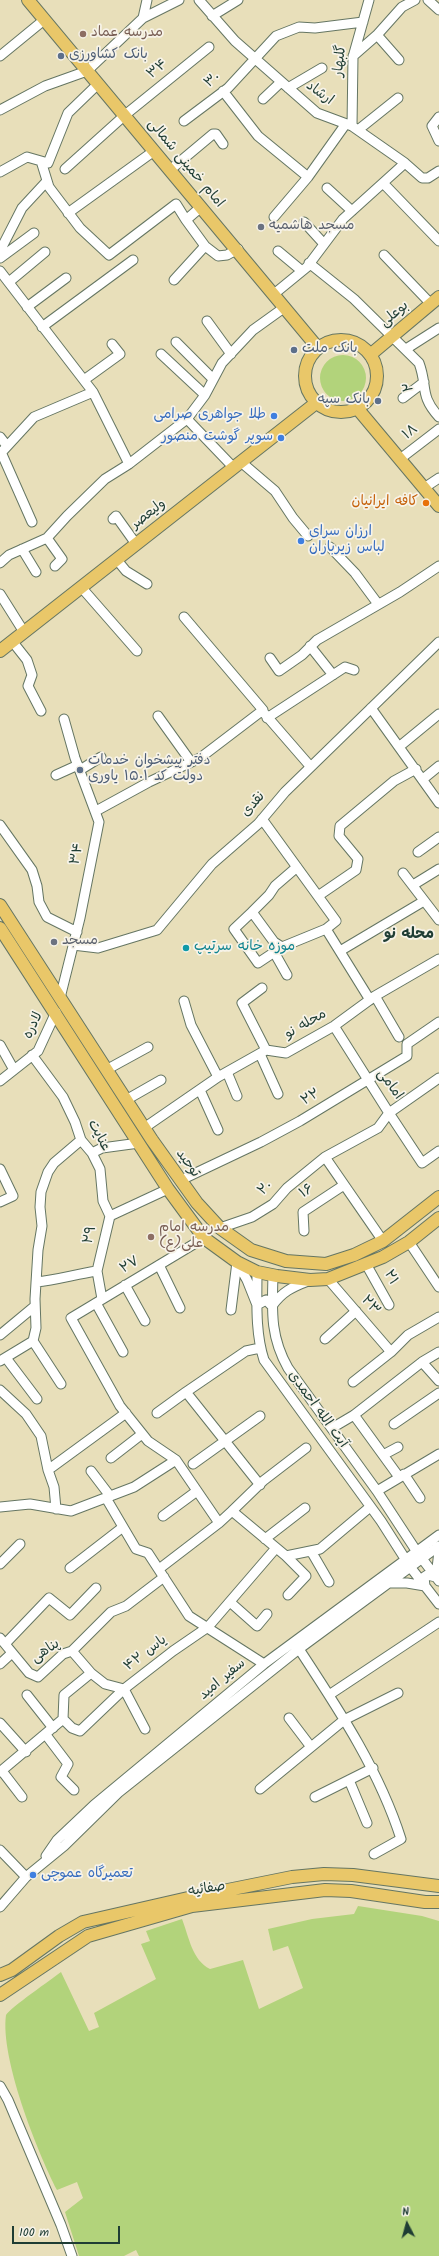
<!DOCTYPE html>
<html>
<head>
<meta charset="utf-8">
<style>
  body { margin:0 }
  #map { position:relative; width:439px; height:2256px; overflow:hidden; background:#e8dfba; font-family:Kalam,sans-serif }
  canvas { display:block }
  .north { position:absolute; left:387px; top:2204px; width:40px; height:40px; -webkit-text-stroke:3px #f7f3e8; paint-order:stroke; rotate:354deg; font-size:11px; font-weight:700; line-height:16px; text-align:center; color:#1f3d34 }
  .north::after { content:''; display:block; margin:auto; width:14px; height:18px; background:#1f3d34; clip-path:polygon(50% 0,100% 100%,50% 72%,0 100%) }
  .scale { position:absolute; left:12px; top:2226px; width:108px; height:18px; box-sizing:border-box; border:2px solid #1f3d34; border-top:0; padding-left:5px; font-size:12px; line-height:14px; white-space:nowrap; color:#1f3d34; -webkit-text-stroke:3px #f7f3e8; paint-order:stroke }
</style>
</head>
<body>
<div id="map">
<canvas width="439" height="2256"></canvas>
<div class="north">N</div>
<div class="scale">100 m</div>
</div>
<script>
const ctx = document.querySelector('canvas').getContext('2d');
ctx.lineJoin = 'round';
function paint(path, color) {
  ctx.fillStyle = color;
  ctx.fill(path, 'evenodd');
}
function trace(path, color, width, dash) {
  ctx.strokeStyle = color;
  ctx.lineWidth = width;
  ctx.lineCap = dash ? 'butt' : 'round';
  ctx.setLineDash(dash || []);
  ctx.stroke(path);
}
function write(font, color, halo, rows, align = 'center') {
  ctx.font = font + ' Kalam,"Playpen Sans Arabic",sans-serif';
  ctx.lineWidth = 3.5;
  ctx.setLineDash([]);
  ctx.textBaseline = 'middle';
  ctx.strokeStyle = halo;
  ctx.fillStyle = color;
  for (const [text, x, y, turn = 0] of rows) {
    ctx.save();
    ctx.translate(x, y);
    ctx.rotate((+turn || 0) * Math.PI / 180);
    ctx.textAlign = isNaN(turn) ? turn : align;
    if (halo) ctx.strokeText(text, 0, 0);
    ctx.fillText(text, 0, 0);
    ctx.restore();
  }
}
const green = new Path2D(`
  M320 378a23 23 0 1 1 46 0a23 23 0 1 1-46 0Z
  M358,1906L422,1916L439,1921V2256H139L136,2250L124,2256H79L65,2212L83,2198L77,2182L57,2190C37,2151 0,2058 6,2015C10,2008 52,1979 61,1972L89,2031L99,2027L94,2013L156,1979L141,1944L150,1941L146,1931L182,1919C189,1937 192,1960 210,1969L243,1960L259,2009L303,1988L288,1946L273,1951L268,1929L312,1919L354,1914Z`);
const minor = new Path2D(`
  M199,0L235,41L317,113L352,126L405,163L422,178H428L439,171
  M428,0L439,10
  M212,16L238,0
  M143,18L147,0
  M377,35L399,60
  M0,56L44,20
  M353,56L377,35L402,7L415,0
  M288,88L322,68
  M223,91L258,136L308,177L345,125
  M263,99L281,82
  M0,110L45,86L87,71L143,18L179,0
  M439,117L432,126L439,141
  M184,121L228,88L276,36L299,27L315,28L363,22
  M352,126L353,57L369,0
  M358,130L398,98
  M41,161L49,187L80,228L109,255L176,204L186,220L201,207
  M65,169L125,115L209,47
  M170,170L213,134H216L223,144
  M0,172L27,157L48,163L68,113L98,84
  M383,183L439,241
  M327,188L352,211
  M68,213L154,151
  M274,217L308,177
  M186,220L205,246L218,256L227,255L238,249
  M304,222L324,244
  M0,251L22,208L47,181
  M278,251L302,271
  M384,255L431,304
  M0,258L34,233
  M309,263L354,299L419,363C428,387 419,395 439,417
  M0,271L93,392L129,464
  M174,280L205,246
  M9,282L45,252
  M274,294L307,267L343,219L405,163
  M27,307L66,278
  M207,321L231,354
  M42,327L133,260
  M176,342L213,379
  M406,349L439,328
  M161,354L205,395
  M84,380L120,354L112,344
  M403,398L424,382
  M187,419L234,468
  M0,437L7,446
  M1,452L32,522
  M0,454L34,417L93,392
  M400,459L439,429
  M241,462L275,491L293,518L308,536
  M424,488L439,478
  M113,519L116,516L136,544
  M47,538L62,559L55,566
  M330,547L355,573L378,604
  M22,549L36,572
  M117,560L126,571L147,584
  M0,563L9,555L47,538L67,516L105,479L129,464L187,419L205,395L222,363L253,330L285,307
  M81,587L137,651
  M0,594L24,632
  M12,641L27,660L32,675L28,686L41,711
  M310,646L333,675
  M270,658L279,671L302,655L317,640L400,592L439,566
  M371,708L439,803
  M264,713L310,766
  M158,716L191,762
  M267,718L345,667L354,670
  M400,746L439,714
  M80,770L101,757
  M56,775L78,765
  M423,779L439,766
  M96,811L149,782L200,758L263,710L184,617
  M262,819L336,921L326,929L370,1000
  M0,825L32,870L37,886L39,902L47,917L77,932
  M418,852L439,837
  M297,867L275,886L269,895L252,912L274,942L282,947L326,929
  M403,873L439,920
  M413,885L439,869
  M318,896L356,870L358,859L339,836L340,826L394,781L416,769
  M252,912L234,929L258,963L282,947
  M73,945L98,948L157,930L212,864L258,824L285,792L439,642
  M340,951L424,901
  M274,952L287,975
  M262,988L242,1003L266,1050
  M375,996L399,1037
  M60,998L80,918L99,822L75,758L64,719
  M184,1001L191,1025L218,1077
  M334,1026L389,1113L439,1078
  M0,1045L14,1070
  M260,1054L278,1094
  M32,1055L63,1097L75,1122L81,1140L92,1153L100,1169L103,1201L110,1216
  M106,1070L148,1047
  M227,1072L237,1096
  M0,1081L38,1051L56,1012
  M200,1090L218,1130
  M126,1100L161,1080
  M144,1128L218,1077L266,1050L286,1053L334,1026L375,996L439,959
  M92,1153L102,1148L139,1143
  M0,1169L13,1196L0,1202
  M181,1180L261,1142L300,1121L407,1056V1044L439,1022
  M220,1228L252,1217L273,1204L287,1188L325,1157
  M304,1231L303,1212L344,1185
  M383,1241L325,1157L378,1128L389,1113L422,1163L439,1151
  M409,1242L439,1287
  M237,1262L247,1280L257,1305L266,1300L272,1306C282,1292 292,1287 308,1281
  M366,1264L389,1305
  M159,1265L180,1308
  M257,1272C257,1301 255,1332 264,1360L381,1521L411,1568L439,1604
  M273,1275C272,1311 270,1336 288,1368L377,1491L417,1552L439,1581
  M328,1279L391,1352
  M36,1282C57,1280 76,1274 97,1271
  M125,1285L145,1321
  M102,1299L97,1271L110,1216L168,1189
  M96,1303L123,1352
  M231,1310L237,1262
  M0,1335L35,1306
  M325,1339L356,1311
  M439,1352L422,1362L439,1381
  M6,1358L37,1399
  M0,1361L33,1341
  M353,1382L391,1352L408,1335L439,1317
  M61,1384L33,1341L36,1328L35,1299L38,1250L42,1226L40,1207L41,1192L48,1172L54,1163L81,1140
  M0,1390L26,1414L41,1436L48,1470L54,1487L56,1509
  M157,1413L186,1392
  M354,1415L399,1477
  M394,1424L439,1393
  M332,1428L354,1415L422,1362
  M383,1455L398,1447
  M111,1458L142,1434
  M176,1460L219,1523L232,1511L286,1556L320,1549L370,1507
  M193,1464L260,1416
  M48,1470L126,1413
  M91,1471L110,1496
  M404,1474L420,1498
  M260,1485L186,1392L246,1351L260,1348
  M377,1491L439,1454
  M106,1498L136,1549L148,1553L189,1616L264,1664
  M0,1507L30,1504L71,1511L134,1487L176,1460L148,1441L120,1406L71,1318L204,1238
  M232,1511L263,1481L306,1448
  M163,1516L197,1491
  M265,1539L305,1508
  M311,1551L329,1582
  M286,1556L306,1576L288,1595
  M0,1564L20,1544
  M70,1568L123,1527
  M159,1569L219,1523
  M390,1583H407L425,1586L424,1577L427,1575L436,1577L439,1551
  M230,1602L257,1626L267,1614
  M0,1638L29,1673L38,1677L63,1654L72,1651L91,1673
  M5,1644L49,1598L70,1615L96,1588
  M299,1649C339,1710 379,1770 401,1839L374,1854
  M72,1651L111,1612L126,1606L164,1577
  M0,1664L12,1653
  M27,1695L53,1728
  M329,1695L439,1622
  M289,1718L311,1747
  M63,1719L72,1728L80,1731L124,1689L145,1729
  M0,1723L26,1752
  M46,1735L68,1764L61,1777L74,1790
  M2,1771L22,1797
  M0,1772L63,1719L64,1695L91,1673L105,1684L124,1689L173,1651L208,1627L276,1548
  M349,1780L367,1823
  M260,1789L344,1720L398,1693
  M315,1797L373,1768
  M0,1850L26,1877
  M46,1856L57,1840L94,1805L264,1664L439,1535
  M0,1907L26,1877L64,1846L118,1793L299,1649L439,1546
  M0,2086L8,2100L61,2225L72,2256`);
const major = new Path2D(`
  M28,0L318,348
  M305 376a36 36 0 1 1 72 0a36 36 0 1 1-72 0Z
  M370,355L439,297
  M357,408L439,506
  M0,651L316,403
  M0,905L152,1140L197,1203L220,1228L251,1250L286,1261L326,1264L354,1255L383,1241L439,1197
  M0,928L168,1189L204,1238L237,1262L257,1272L277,1276L310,1280L328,1279L383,1257L409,1242L439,1218
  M0,1975L12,1970L59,1936L83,1922L188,1898L292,1877L324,1874L353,1875L439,1886
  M0,1995L88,1936L192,1906L325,1890L351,1891L425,1902H439`);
const markers = [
  [83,34,4,"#8d6e63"],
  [61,56,4,"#5c6f8a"],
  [261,227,4,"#6b7280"],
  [294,350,4,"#5c6f8a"],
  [378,401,4,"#5c6f8a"],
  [274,416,4,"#3f7fe0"],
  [281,438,4,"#3f7fe0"],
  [426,503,4,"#e8710a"],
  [301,541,4,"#3f7fe0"],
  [80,770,4,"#5c6f8a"],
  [54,942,4,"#6b7280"],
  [186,948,4,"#0f9aa8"],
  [151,1237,4,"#8d6e63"],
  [33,1875,4,"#3f7fe0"]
];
const educationNames = [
  ["مدرسه عماد",91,34],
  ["مدرسه امام",159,1229],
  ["علی(ع)",159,1245]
];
const serviceNames = [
  ["بانک کشاورزی",69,56],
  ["بانک ملت",302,350],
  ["بانک سپه",370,401,"right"],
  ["دفتر پیشخوان خدمات",88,762],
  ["دولت کد ۱۵۰۱ یاوری",88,778]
];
const streetNames = [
  ["گلبهار",341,61,-83],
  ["۳۴",158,70,-39],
  ["۳۰",213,81,-38],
  ["ارشاد",319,94,36],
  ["امام خمینی شمالی",185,164,50],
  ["بوعلی",395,315,-40],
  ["۲",410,387,-96],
  ["۱۸",411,433,-38],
  ["ولیعصر",149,515,-38],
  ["نقدی",254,805,-48],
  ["۳۴",78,854,-79],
  ["محله نو",306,1025,-30],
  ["لادره",34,1026,-65],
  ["امامی",389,1085,54],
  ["۲۲",311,1098,-32],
  ["عنایت",98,1136,62],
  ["توحید",187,1164,54],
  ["۲۰",266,1189,-44],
  ["۱۶",307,1192,-34],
  ["۲۹",91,1235,-77],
  ["۲۷",130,1266,-31],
  ["۲۱",390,1278,61],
  ["۲۳",370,1306,49],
  ["آیت الله احمدی",317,1410,54],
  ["پناهی",46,1652,-34],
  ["یاس ۴۲",146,1654,-37],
  ["سفیر امید",223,1680,-40],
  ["صفائیه",207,1890,-9]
];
const worshipNames = [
  ["مسجد هاشمیه",269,227],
  ["مسجد",62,942]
];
const shopNames = [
  ["طلا جواهری صرامی",266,416],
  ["سوپر گوشت منصور",273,438],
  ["ارزان سرای",309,533,"left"],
  ["لباس زیرباران",309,549,"left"],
  ["تعمیرگاه عموچی",41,1875,"left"]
];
const foodNames = [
  ["کافه ایرانیان",418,503]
];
const cultureNames = [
  ["موزه خانه سرتیپ",194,948]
];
const neighbourhoodNames = [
  ["محله نو",409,935]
];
paint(green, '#b2d37b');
trace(minor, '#657663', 11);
trace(major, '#657663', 14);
trace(minor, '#fff', 9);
trace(major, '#e9c769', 12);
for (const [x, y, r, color] of markers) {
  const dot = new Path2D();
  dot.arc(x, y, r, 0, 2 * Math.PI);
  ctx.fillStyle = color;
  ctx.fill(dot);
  trace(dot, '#f7f3e8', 1.5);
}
write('14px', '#785e54', '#f7f3e8', educationNames, 'left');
write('14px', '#4e5e75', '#f7f3e8', serviceNames, 'left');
write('14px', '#1f3d34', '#f7f3e8', streetNames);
write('14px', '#5b616d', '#f7f3e8', worshipNames, 'left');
write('14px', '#366cbe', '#f7f3e8', shopNames, 'right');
write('14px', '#c56008', '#f7f3e8', foodNames, 'right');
write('14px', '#0d838f', '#f7f3e8', cultureNames, 'left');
write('bold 15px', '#1f3d34', '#f7f3e8', neighbourhoodNames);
</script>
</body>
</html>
